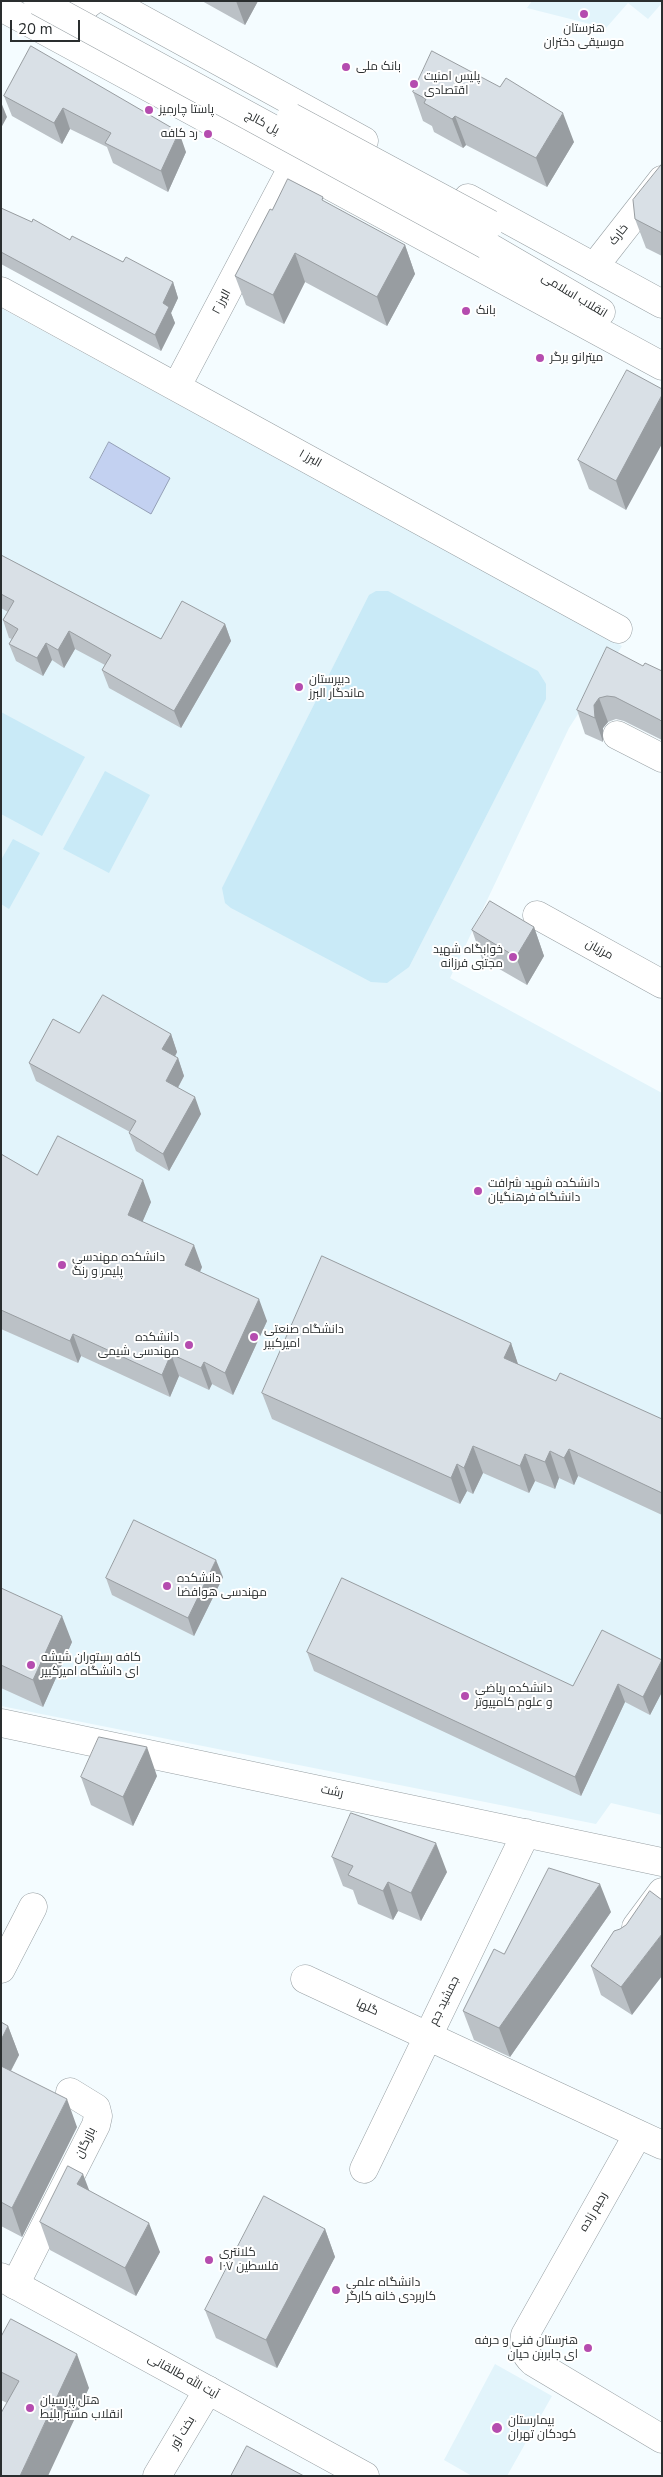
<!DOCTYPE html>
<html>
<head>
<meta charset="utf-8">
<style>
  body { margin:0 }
  #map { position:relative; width:663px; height:2477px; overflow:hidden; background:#f4fcff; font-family:"Nunito Sans",sans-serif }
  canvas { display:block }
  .frame { position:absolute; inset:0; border:2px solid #2a2e2f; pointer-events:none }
  .scale { position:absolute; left:10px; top:20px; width:70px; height:22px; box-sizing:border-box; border:2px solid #2a2e2f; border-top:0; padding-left:6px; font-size:15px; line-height:18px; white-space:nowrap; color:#2a2e2f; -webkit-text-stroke:4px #fff; paint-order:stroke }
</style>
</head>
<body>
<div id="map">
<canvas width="663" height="2477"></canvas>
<div class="frame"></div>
<div class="scale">20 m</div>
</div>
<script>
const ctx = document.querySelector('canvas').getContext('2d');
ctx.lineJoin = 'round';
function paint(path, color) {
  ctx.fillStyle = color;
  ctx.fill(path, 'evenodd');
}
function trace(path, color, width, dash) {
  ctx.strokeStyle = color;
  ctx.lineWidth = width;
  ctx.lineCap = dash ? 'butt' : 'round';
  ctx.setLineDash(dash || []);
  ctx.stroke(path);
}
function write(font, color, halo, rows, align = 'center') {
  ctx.font = font + ' "Nunito Sans",Cairo,sans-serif';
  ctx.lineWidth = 4;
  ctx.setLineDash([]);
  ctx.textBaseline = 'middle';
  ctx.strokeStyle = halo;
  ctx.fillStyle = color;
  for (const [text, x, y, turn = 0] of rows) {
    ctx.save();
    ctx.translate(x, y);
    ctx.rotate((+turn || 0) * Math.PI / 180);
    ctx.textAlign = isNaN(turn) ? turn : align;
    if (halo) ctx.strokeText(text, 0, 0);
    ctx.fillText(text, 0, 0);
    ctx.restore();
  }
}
const built = new Path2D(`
  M532,1H662V3L648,19L628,3L606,28L527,8Z
  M1,308L622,646L569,728L450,978L662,1093V1815L611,1803L596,1824L1,1706Z
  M495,2364L552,2396L507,2476H472L444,2460Z`);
const green = new Path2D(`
  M376,591H388L538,671L546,684V699L409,967L387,983L371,982L231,908L225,903L222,888L369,595Z
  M1,712L85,757L42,836L1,814Z
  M105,771L150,795L109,873L63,849Z
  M13,839L40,853L9,909L1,904V860Z`);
const water = new Path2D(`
  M109,442L170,478L151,514L90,478Z`);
const minor = new Path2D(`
  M594,267L662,180
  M1,291L618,629
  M177,386L294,164
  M617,735L662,758
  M537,915L662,984
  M1,1723L662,1862
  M636,1927L662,1892
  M1,1969L33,1907
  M305,1979L638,2134L525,2335C523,2347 524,2354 533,2362L662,2439
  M638,2134L662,2145
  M364,2169L526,1833
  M15,2285L96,2125L98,2116L96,2108L70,2092
  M157,2476L208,2390`);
const major = new Path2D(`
  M109,1L364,141
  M1,7L662,366
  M81,45C76,27 75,12 92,1
  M468,198L662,304
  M486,245L601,312
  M1,2277L365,2476`);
const majorBridge = new Path2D(`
  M38,1L486,245
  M291,117L490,224`);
const wall = new Path2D(`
  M202,1H258L245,25Z
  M31,46L186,152L168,192L113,163L107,147L70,129L62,144L12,116L4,96Z
  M413,92L574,142L547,187L466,145L463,148L434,132L432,126L423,121Z
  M662,164V256L646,248L635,219Z
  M325,202L405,245L415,274L387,326L305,282L284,324L246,305L235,276L272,210Z
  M1,208L70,240L173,282L178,298L171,313L175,323L161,351L1,264Z
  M662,389L626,510L589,489L578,460Z
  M1,555L161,639L225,624L231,641L181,728L109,688L102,670L105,665L75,649L64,668L52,660L43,676L16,661L9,644L12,639L9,638L3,620L8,612L1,608Z
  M643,666L662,671V740L624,721L616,719L608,722L603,728V742L585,734L577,710Z
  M534,927L544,956L527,985L482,959L472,930Z
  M79,1033L171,1034L177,1052L175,1057L178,1058L184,1076L178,1088L201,1114L169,1171L136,1151L129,1133L130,1132L36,1081L29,1063Z
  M1,1154L37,1175L151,1202L142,1222L202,1267L200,1272L267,1321L233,1395L212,1384L209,1390L179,1376L170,1397L81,1356L78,1363L1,1329Z
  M511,1343L518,1365L556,1381L662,1419V1515L578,1476L574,1485L559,1478L555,1489L535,1481L529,1493L483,1473L473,1494L467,1491L460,1504L272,1419L262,1393Z
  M223,1577L194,1636L112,1595L106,1578Z
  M1,1588L72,1642L43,1707L1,1688Z
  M307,1652L573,1686L662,1660V1692L650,1715L625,1702L581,1796L314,1671Z
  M157,1776L133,1826L91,1805L81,1777Z
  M332,1857L447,1872L421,1921L398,1911L393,1920L358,1904L353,1890L343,1886Z
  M611,1912L510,2057L474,2040L463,2011L504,1954Z
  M620,1929L632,2015L601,1995L591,1966Z
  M1,2022L8,2026L19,2055L11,2071L77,2127L22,2237L1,2226Z
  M89,2191L160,2252L136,2296L50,2250L40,2222Z
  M325,2229L335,2257L277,2368L216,2338L205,2310Z
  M1,2337L89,2388L7,2403L1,2400Z`);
const shadedWall = new Path2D(`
  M236,1H258L245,25Z
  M1,102L7,117L1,128Z
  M63,108L70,129L62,144L54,123Z
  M563,113L574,142L547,187L536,158Z
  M455,116L466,145L463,148L452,119Z
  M179,132L186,152L168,192L161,171Z
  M405,245L415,274L387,326L377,297Z
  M295,253L305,282L284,324L273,295Z
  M173,282L178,298L171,313L175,323L161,351L155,335L163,303Z
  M662,395V444L626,510L616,481Z
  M225,624L231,641L181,728L174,711Z
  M69,631L75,649L64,668L58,650Z
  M46,643L52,660L43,676L37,658Z
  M599,698L608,722L603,728V742L595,718L594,705Z
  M534,927L544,956L527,985L516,957Z
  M171,1034L177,1052L169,1067L162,1049Z
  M178,1058L184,1076L172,1098L166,1081Z
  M195,1097L201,1114L169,1171L163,1154Z
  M143,1180L151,1202L136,1237L128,1215Z
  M194,1245L202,1267L193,1287L185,1265Z
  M259,1299L267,1321L233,1395L225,1373Z
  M73,1334L81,1356L78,1363L70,1341Z
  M511,1343L520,1370L504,1358Z
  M171,1354L179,1376L170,1397L162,1375Z
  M204,1362L212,1384L209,1390L201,1368Z
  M473,1446L483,1473L473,1494L464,1468Z
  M569,1449L578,1476L574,1485L564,1458Z
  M550,1451L559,1478L555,1489L545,1462Z
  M525,1454L535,1481L529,1493L520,1466Z
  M457,1464L467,1491L460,1504L451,1478Z
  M216,1560L223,1577L194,1636L188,1618Z
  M62,1616L72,1642L43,1707L33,1680Z
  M662,1660V1692L650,1715L643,1697Z
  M618,1684L625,1702L581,1796L575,1777Z
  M147,1747L157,1776L133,1826L123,1797Z
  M436,1843L447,1872L421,1921L411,1893Z
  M388,1882L398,1911L393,1920L383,1891Z
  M600,1884L611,1912L510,2057L499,2028Z
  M662,1934V1976L632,2015L621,1987Z
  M8,2026L19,2055L1,2089V2040Z
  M67,2099L77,2127L22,2237L12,2208Z
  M83,2174L94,2203L77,2184Z
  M149,2223L160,2252L136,2296L125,2268Z
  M325,2229L335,2257L277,2368L266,2340Z
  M77,2354L89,2388L48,2476H20Z`);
const building = new Path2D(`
  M31,46L179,132L161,171L105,143L111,133L63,108L54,123L4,96Z
  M432,51L500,87L506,78L563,113L536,158L455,116L452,119L424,103L426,99L413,92Z
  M662,164V233L635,219L633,200Z
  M288,179L323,197L322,200L405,245L377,297L295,253L273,295L235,276L270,209L272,210Z
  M1,208L32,222L33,219L70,240L72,236L123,262L126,257L173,282L163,303L169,307L155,335L1,252Z
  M627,370L662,389V395L616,481L578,460Z
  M1,555L161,639L182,601L225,624L174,711L102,670L111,655L69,631L58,650L46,643L37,658L9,644L18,629L3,620L14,601L1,594Z
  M607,647L643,666L645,663L662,671V722L660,720L615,697L607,696L599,698L594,705L595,718L577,710Z
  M490,901L534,927L516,957L472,930Z
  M103,995L171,1034L162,1049L178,1058L166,1081L195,1097L163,1154L129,1133L136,1121L29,1063L53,1019L79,1033Z
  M58,1136L143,1180L128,1215L194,1245L185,1265L259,1299L225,1373L204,1362L201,1368L171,1354L162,1375L73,1334L70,1341L1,1310V1154L37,1175Z
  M322,1256L511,1343L504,1358L556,1381L560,1373L662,1419V1493L569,1449L564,1458L550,1451L545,1462L525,1454L520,1466L473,1446L464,1468L457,1464L451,1478L262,1393Z
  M134,1520L216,1560L188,1618L106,1578Z
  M342,1578L573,1686L602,1630L662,1660L643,1697L618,1684L575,1777L307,1652Z
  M1,1588L62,1616L33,1680L1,1665Z
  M99,1737L147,1747L123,1797L81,1777Z
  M351,1813L436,1843L411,1893L388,1882L383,1891L348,1875L353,1866L332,1857Z
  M549,1868L600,1884L499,2028L463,2011L494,1949L504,1954Z
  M650,1891L662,1900V1934L621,1987L591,1966L614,1931L620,1929L626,1925Z
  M1,2022L8,2026L1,2040Z
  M1,2066L67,2099L12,2208L1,2202Z
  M68,2166L83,2174L77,2184L149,2223L125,2268L40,2222Z
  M264,2196L325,2229L266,2340L205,2310Z
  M11,2319L77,2354L20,2476H1V2413L19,2381L1,2372V2337Z
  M247,2446L304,2476H231Z`);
const markers = [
  [584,14,5,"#b54caf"],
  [346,67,5,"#b54caf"],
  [414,84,5,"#b54caf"],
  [149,110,5,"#b54caf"],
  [208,134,5,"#b54caf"],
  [466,311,5,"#b54caf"],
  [540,358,5,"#b54caf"],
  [299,687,5,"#b54caf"],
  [513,957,5,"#b54caf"],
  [478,1191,5,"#b54caf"],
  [62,1265,5,"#b54caf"],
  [254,1337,5,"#b54caf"],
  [189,1345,5,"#b54caf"],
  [167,1586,5,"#b54caf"],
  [31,1665,5,"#b54caf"],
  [465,1696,5,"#b54caf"],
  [209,2260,5,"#b54caf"],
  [336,2290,5,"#b54caf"],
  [588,2348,5,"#b54caf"],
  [30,2408,5,"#b54caf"],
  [497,2428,6,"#b54caf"]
];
const poiNames = [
  ["هنرستان",584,29,"center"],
  ["موسیقی دختران",584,43,"center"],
  ["بانک ملی",356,67],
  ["پلیس امنیت",424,77],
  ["اقتصادی",424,91],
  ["پاستا چارمیز",159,110],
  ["رد کافه",198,134,"right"],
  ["بانک",476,311],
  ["میترانو برگر",550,358],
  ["دبیرستان",309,680],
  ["ماندگار البرز",309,694],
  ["خوابگاه شهيد",503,950,"right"],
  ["مجتبى فرزانه",503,964,"right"],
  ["دانشکده شهید شرافت",488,1184],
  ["دانشگاه فرهنگیان",488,1198],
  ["دانشکده مهندسی",72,1258],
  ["پلیمر و رنگ",72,1272],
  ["دانشگاه صنعتی",264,1330],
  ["امیرکبیر",264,1344],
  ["دانشکده",179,1338,"right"],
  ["مهندسی شیمی",179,1352,"right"],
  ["دانشکده",177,1579],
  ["مهندسی هوافضا",177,1593],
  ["کافه رستوران شیشه",41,1658],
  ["ای دانشگاه امیرکبیر",41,1672],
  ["دانشکده ریاضی",475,1689],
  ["و علوم کامپیوتر",475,1703],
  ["کلانتری",219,2253],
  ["۱۰۷ فلسطین",219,2267],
  ["دانشگاه علمی",346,2283],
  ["کاربردی خانه کارگر",346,2297],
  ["هنرستان فنی و حرفه",578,2341,"right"],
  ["ای جابربن حیان",578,2355,"right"],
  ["هتل پارسیان",40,2401],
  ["انقلاب مستر بلیط",40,2415],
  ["بیمارستان",508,2421],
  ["کودکان تهران",508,2435]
];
const streetNames = [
  ["پل کالج",262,123,28],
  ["خارک",619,235,-52],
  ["انقلاب اسلامی",574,296,31],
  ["البرز ۲",222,302,-62],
  ["البرز ۱",310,459,29],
  ["مرزبان",599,950,29],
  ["رشت",332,1792,12],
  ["جمشید جم",445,2001,-64],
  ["گلها",367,2008,25],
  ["بازرگان",86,2143,-64],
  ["رحیم زاده",594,2212,-60],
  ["آیت الله طالقانی",183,2377,29],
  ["بخت آور",183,2433,-59]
];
paint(built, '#e2f4fb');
paint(green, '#c9eaf7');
paint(water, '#c3d1f1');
trace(water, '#95a0b7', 1);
trace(minor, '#979fa3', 29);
trace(major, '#979fa3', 29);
trace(minor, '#fff', 28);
trace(major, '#fff', 28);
trace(majorBridge, '#979fa3', 29, []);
trace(majorBridge, '#fff', 28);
paint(wall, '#bbc1c6');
paint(shadedWall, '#989da1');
paint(building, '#d9e0e6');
trace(building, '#989da1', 1);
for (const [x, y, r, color] of markers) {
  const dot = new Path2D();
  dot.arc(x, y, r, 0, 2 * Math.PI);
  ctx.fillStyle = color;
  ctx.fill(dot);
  trace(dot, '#fff', 2);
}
write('12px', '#2a2e2f', '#fff', poiNames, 'left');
write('12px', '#2a2e2f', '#fff', streetNames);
</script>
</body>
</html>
